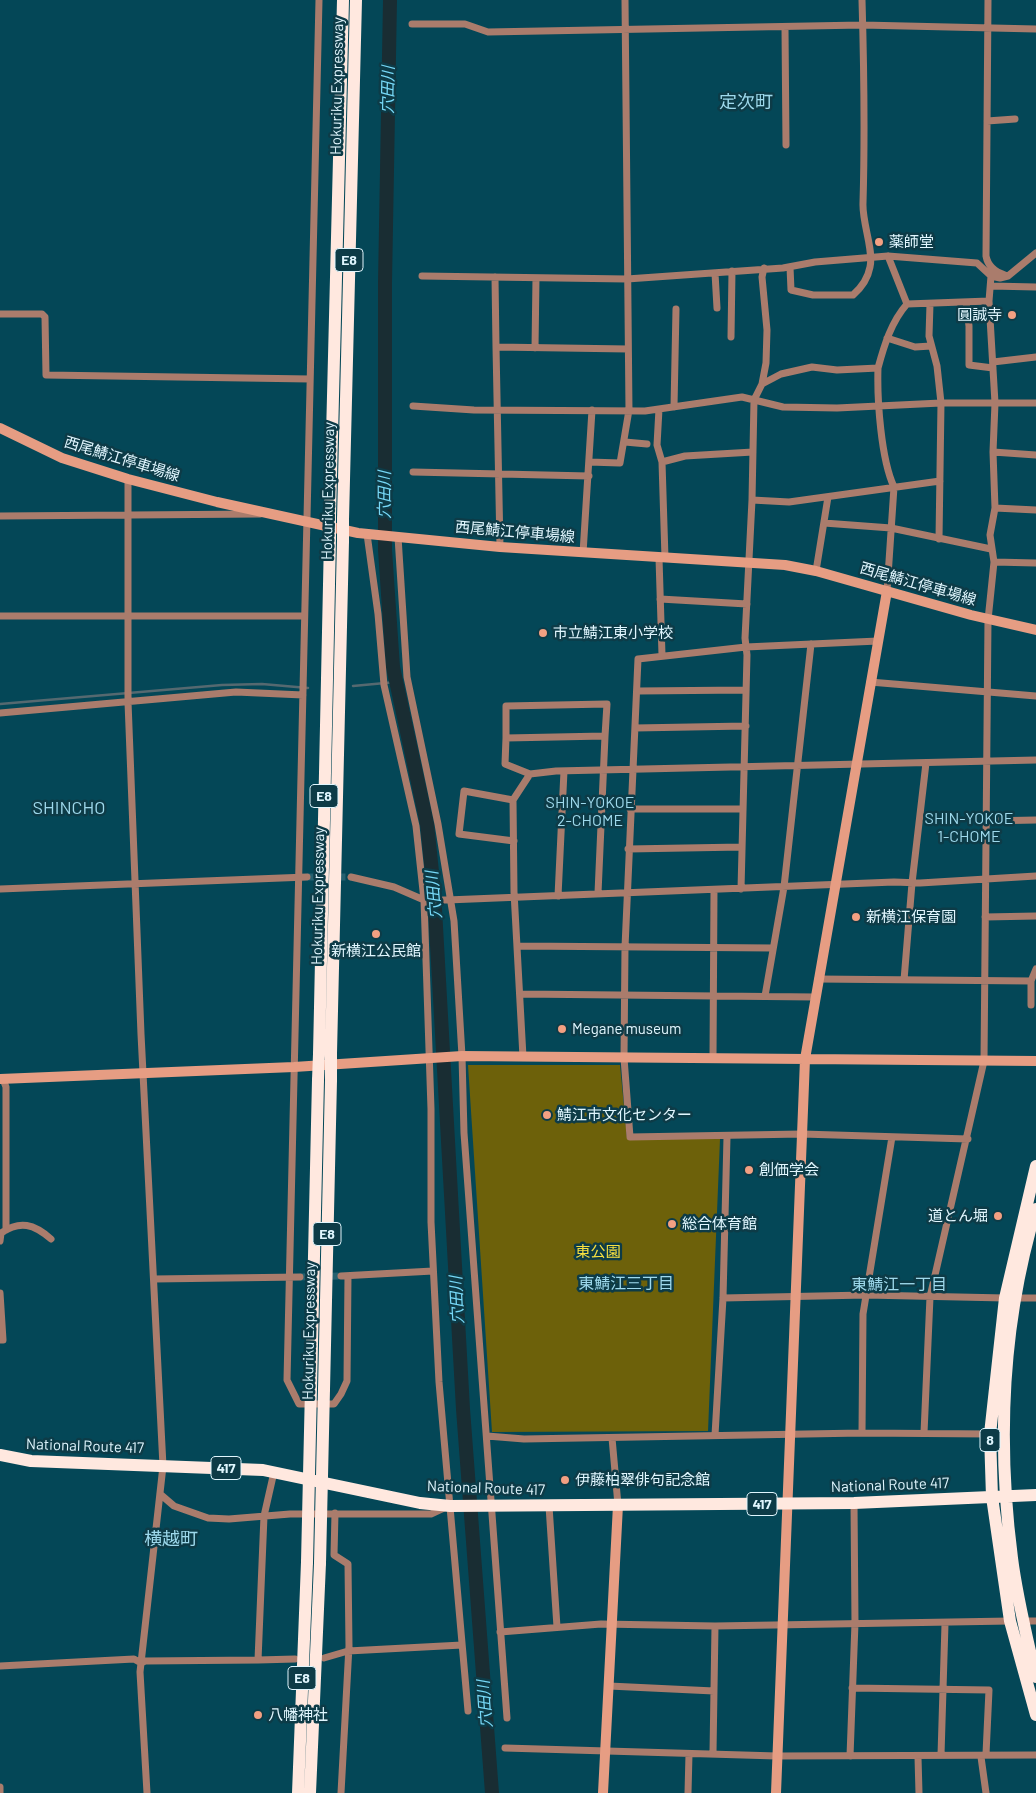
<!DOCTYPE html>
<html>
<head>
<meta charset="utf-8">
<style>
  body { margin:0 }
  canvas { display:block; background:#044757 }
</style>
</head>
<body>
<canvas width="1036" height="1793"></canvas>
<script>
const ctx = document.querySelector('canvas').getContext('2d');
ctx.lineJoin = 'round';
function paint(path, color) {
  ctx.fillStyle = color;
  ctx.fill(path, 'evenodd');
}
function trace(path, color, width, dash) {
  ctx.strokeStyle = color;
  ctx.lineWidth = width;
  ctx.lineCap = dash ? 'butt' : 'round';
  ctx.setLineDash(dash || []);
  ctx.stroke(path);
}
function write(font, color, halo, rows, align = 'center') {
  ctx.font = font + ' Barlow,"Noto Sans JP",sans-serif';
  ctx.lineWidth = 5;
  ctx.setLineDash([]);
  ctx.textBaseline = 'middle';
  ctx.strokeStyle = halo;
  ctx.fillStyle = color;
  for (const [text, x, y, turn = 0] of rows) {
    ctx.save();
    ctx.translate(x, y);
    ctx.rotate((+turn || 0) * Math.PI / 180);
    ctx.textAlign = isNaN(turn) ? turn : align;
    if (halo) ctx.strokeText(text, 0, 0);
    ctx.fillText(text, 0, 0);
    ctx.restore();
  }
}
const green = new Path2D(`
  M468,1065H620L627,1138L720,1139L708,1431L492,1432Z`);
const stream = new Path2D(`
  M353,686L396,682
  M0,704L222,685L262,684L308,688`);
const river = new Path2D(`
  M390,0L385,283V550L393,667L427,824L434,891L463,1409L492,1793`);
const streetTunnel = new Path2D(`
  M307,877H351
  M300,1277L341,1276`);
const street = new Path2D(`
  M319,0L287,1380L299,1404H334L341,1394L347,1381L348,1276
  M988,0L986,256C988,267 995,272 1005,275
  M412,24H465L488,32L862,25L1036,29
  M785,28L786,145
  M987,121L1015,119
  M888,256L907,304
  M790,267L791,290L813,295H853C861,288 868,278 870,267C874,250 862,223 863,203C865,135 864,68 862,0
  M715,273L717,308
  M422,276L627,279L783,268L815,262L888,256L977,263L991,276L1000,278L1008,276L1036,253
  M495,277L496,347
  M991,286L1036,287
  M966,302L969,326V365L993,368
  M930,304L929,336L937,366L941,403L939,539
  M0,314H42L45,317L46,375L310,379
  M731,337L732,271
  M887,338L915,347L931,346
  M535,348L536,278
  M993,362L1036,357
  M878,368C877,400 881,459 894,487L887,591
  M762,384L781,374L812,367L837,370L878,368C884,346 891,322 907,304L989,301
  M413,406L474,410L645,411L742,397L783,407L837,408L941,403H1036
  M674,407L676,309
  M659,409L657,445L662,462
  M625,442L647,444
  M993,452L1036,455
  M589,462L620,463L629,410L625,0
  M413,472L589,476
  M128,479V702L141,1034L163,1466L140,1672L147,1793
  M752,500L789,502L940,481
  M995,508L1036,510
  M0,516L260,514
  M824,523L891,528L991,549
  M367,534L378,614L384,685L416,826L424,900L431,1109V1222L439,1382L468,1711
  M398,537L407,677L438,824L454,921L462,1056L464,1133L507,1718
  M500,547L496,347L628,349
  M583,553L592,410
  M659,558L662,655
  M665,558L662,462L685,456L753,452
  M994,562L1036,563
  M816,571L828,497
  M660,599L747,604
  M0,616H304
  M878,641L746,647L638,659L625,947L624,1058L630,1137L802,1134L968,1139
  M870,682L1036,696
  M638,691L746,690
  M0,713L236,692L303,695
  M635,728L746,726
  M506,738V706L607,704L605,736
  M530,774L505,764L506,738L605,736L598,893
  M513,800L464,791L459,834L514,841
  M630,809H743
  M987,821L1036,820
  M628,849L742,847
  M351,877L394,887L424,900H447L894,882L920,883L1036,876
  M0,889L307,877
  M741,889L747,655L745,638L752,500L754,400L762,384L766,363L767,330L762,277L764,268
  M558,896L564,771
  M985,917L1036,916
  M518,946L773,948
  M818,979L1031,981L1036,969
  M904,980L912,883L926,763
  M1031,981V1005
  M520,994L815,997
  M765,996L784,887L811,644
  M523,1057L514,892L513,800L530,774L556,771L1036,760
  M713,1058L714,890
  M3,1079L6,1087V1230
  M0,1241L1,1233C20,1220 34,1224 51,1239
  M341,1276L433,1271
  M154,1279L300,1277
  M0,1293L3,1340H0
  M723,1298L866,1295L1005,1298
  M1016,1298H1036
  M862,1433L863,1314L892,1137
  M924,1433L930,1297L984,1061L988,620L994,562L990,535L995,508L993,452L995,403L989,301L991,276
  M715,1435L723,1298L727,1137
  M487,1436L524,1439L862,1433L990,1434
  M612,1438L618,1505
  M160,1494L174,1506L208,1518L229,1519L290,1514H431L446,1507
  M549,1506L557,1627
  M335,1513L334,1555L348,1564L349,1646L341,1793
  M1023,1621H1036
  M500,1632L601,1624L715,1626L1010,1621
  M324,1658L348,1651L462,1645
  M258,1660L295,1659
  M141,1663L145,1661L258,1660L264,1516L274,1472
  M0,1666L134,1659L141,1663
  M609,1686L714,1691
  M852,1688L989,1690L986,1754
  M505,1748L777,1756L1036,1755
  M713,1753L715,1626
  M941,1755L945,1624
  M850,1756L855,1623L854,1503
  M918,1757L919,1793
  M981,1757L986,1793
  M0,1787V1793
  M688,1793L689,1754`);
const secondary = new Path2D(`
  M0,428L62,458L128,479L217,502L358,533L500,547L785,565L816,571L971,615L1036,630
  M0,1079L294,1067L462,1056L1036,1061
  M603,1793L618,1505
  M776,1793L805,1059L887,591`);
const highway = new Path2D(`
  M330,515L343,0
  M343,519L356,0
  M331,1053L343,541
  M319,1054L330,538
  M1036,1166L1005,1298L990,1434L992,1497L1010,1621L1036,1715
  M1036,1209C1002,1322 997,1442 1012,1558C1017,1598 1027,1638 1036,1677
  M311,1388L318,1080
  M324,1389L331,1080
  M0,1455L31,1461L263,1470L420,1503L450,1506L854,1503L1036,1495
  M298,1793L307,1562
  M310,1793L320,1563`);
const highwayBridge = new Path2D(`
  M330,538V515
  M343,541V519
  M318,1080L319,1054
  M331,1080V1053
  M307,1562L311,1388
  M320,1563L324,1389`);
const markers = [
  [879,242,5,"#f3a082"],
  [1012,315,5,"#f3a082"],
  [543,633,5,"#f3a082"],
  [856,917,5,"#f3a082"],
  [376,934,5,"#f3a082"],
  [562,1029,5,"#f3a082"],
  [547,1115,5,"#f3a082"],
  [749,1170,5,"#f3a082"],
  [998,1216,5,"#f3a082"],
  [672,1224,5,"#f3a082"],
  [565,1480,5,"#f3a082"],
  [258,1715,5,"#f3a082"]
];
const shields = [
  [349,260,28],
  [324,796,28],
  [327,1234,28],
  [990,1440,20],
  [226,1468,30],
  [762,1504,30],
  [302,1678,28]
];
const shieldNames = [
  ["E8",349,260],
  ["E8",324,796],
  ["E8",327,1234],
  ["8",990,1440],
  ["417",226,1468],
  ["417",762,1504],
  ["E8",302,1678]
];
const streetNames = [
  ["Hokuriku Expressway",337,86,-89],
  ["西尾鯖江停車場線",122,459,17],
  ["Hokuriku Expressway",328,491,-89],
  ["西尾鯖江停車場線",515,532,5],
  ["西尾鯖江停車場線",918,584,16],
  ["Hokuriku Expressway",318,896,-89],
  ["Hokuriku Expressway",309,1331,-89],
  ["National Route 417",85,1446,2],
  ["National Route 417",890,1485,-2],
  ["National Route 417",486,1488,2]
];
const poiNames = [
  ["薬師堂",889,242],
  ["圓誠寺",1002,315,"right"],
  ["市立鯖江東小学校",553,633],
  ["新横江保育園",866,917],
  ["新横江公民館",376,951,"center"],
  ["Megane museum",572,1029],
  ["鯖江市文化センター",557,1115],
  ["創価学会",759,1170],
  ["道とん堀",988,1216,"right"],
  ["総合体育館",682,1224],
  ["伊藤柏翠俳句記念館",575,1480],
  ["八幡神社",268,1715]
];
const parkNames = [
  ["東公園",598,1252]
];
const waterNames = [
  ["穴田川",388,90,-89],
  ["穴田川",385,495,-90],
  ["穴田川",434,895,-95],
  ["穴田川",457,1300,-93],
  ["穴田川",485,1704,-94]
];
const neighbourhoodNames = [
  ["SHIN-YOKOE",590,803],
  ["2-CHOME",590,821],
  ["SHIN-YOKOE",969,819],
  ["1-CHOME",969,837],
  ["東鯖江三丁目",626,1284],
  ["東鯖江一丁目",899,1285]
];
const quarterNames = [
  ["定次町",746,102],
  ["SHINCHO",69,808],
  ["横越町",171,1539]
];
paint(green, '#6d610a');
trace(stream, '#556970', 2.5);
trace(river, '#192d33', 14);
trace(streetTunnel, '#256170', 7, [7, 3.5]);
trace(street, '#aa7c6c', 7);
trace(secondary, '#e69d83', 10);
trace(highway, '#ffe8df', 12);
trace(highwayBridge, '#ffe8df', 12);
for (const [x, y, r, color] of markers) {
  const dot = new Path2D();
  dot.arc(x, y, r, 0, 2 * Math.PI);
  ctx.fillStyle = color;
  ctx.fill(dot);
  trace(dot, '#0d3b47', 2);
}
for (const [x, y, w] of shields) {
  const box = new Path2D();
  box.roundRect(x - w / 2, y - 11.5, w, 23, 4);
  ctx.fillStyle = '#0d3b47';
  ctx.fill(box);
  trace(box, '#e0f6fe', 1);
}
write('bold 14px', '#e0f6fe', null, shieldNames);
write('15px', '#e0f6fe', '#0d3b47', streetNames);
write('15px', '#e0f6fe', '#0d3b47', poiNames, 'left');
write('15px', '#f8e040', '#0d3b47', parkNames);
write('italic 16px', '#77d9f8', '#0d3b47', waterNames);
write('16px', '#9ed9ec', '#0d3b47', neighbourhoodNames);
write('18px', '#9ed9ec', '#0d3b47', quarterNames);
</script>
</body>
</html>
